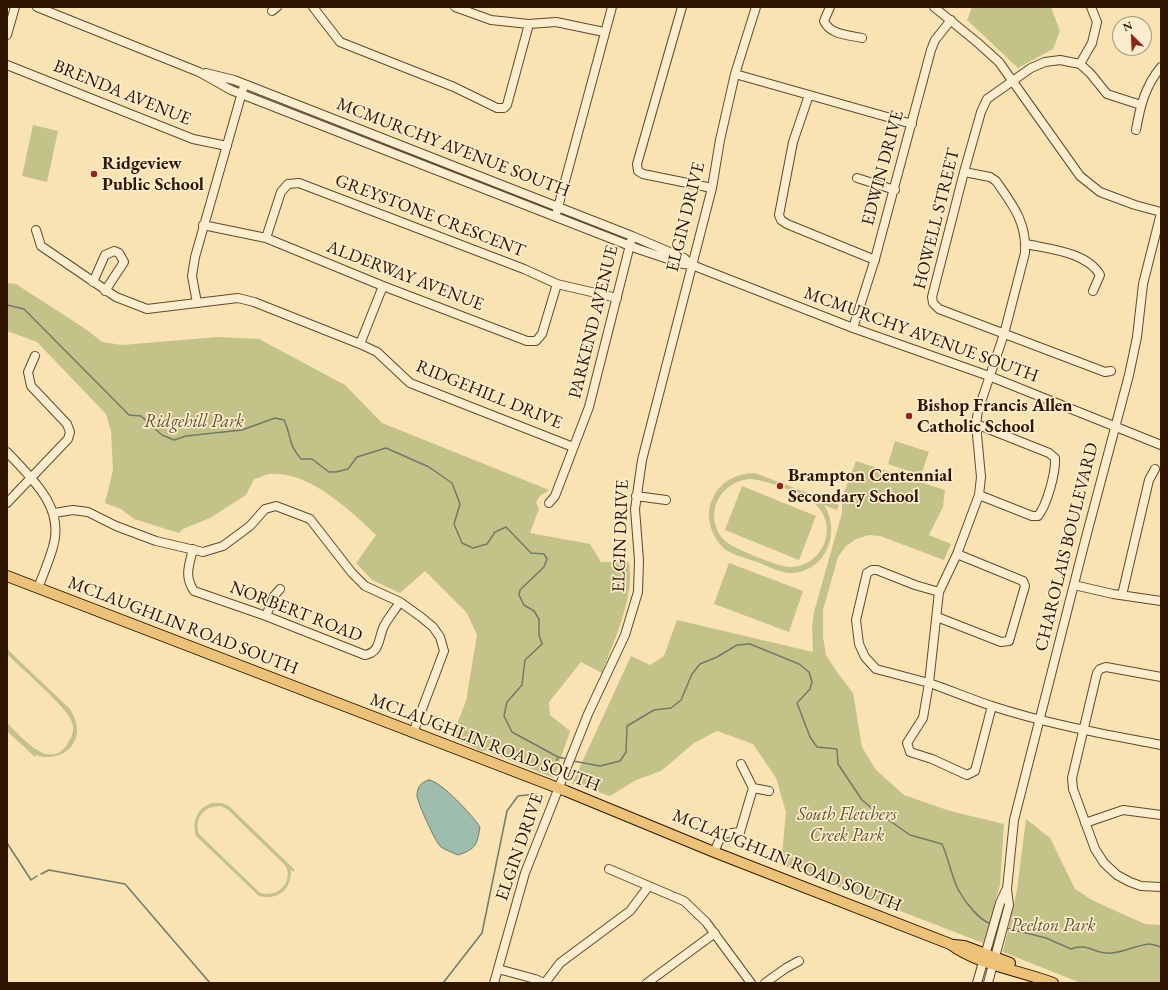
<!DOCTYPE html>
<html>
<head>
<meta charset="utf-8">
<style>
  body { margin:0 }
  #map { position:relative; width:1168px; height:990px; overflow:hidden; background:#f9e3b2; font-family:"EB Garamond",serif }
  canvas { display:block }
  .frame { position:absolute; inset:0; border:8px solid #2f1400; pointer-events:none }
  .north { position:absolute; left:1112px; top:16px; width:40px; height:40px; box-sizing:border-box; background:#fbedcd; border:1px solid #a9967b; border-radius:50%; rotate:336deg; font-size:11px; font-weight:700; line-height:16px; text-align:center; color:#2f1400 }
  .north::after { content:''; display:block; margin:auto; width:14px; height:18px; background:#8f2418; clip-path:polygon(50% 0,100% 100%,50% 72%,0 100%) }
</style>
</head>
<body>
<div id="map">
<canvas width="1168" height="990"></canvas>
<div class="frame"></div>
<div class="north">N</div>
</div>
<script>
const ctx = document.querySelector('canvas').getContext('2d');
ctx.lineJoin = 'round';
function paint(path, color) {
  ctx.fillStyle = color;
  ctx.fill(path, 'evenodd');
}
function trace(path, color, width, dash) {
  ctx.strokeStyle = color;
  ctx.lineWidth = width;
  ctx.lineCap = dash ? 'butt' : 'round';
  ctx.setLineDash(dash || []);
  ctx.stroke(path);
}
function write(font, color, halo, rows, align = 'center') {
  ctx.font = font + ' "EB Garamond",serif';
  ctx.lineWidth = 3.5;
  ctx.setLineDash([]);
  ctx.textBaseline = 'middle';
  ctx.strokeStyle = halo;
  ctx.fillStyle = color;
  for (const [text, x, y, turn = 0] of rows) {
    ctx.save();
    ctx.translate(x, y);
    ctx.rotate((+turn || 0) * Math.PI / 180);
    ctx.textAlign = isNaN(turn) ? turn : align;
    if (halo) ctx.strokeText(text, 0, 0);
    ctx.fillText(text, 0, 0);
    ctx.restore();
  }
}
const green = new Path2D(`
  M972,7H1051L1060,31L1053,49L1018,68L967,20Z
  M33,125L58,131L47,182L22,176Z
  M7,283L16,284L87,330L102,342L122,345L218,337L259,339L345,385L382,423L549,490L540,496L536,502L539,509L530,533L590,544L601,562H629C635,597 614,640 602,673L581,662L549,702L550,715L570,731L554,778L484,750L483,752L452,737L466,701L477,635L467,613L425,571L400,593L372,580L356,563L376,535C350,510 308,470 269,474C264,475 259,478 254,479L246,495L210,518L183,529L179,533L134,519L121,509L105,503L113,470L111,431L106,414L37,342L7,331Z
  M895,441L929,452L921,475L888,464Z
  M856,461L945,490L943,507L929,535L951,544L944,560L880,536L869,535L856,539L846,546L838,557L823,610V637L826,655L837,672L853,693L862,747L876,770L904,795L950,811L1004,824L1000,885L983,943L781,865L786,812L776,778L753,744L717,731L694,743L661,771L636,780L610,796L572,784L631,656L650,665L664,656L677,620L813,652L812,627L814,612L842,513V498Z
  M755,473L839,505L837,510L824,505C842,533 825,574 789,573C779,572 769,567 760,563C750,559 735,556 726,550C711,538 704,515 713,498C721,480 737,474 755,473ZM750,479C767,480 809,495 819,508C838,532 820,567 790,567C779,567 731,548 724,540C702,515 720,481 750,479Z
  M742,486L816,516L799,560L725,530Z
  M729,563L803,591L789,632L714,604Z
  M7,649L70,709C74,716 77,722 77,730C77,751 54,762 36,755L35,757L7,731V723C22,737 50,773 68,743C73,736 75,728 71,720C65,706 20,667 7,654Z
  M213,803H222L229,806L295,870L293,872L291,869C292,889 278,901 259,896L196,836C192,821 197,807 213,803ZM221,806L227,809L286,866C293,883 278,898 260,893L199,834C194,817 204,806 221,806Z
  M1026,819L1050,838L1075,889L1092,900L1118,912L1145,924L1161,925V983H1081L1003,952L1017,890Z`);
const water = new Path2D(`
  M429,780C441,781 473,816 480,827C477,845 476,849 458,855C452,852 445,850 441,847C435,842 418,803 417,796C417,787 421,782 429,780Z`);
const stream = new Path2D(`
  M7,305L24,309L129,415L141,416L162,435L174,440L186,436L242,430L275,418L284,420C292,436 287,443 301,459H312L329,472H336L348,469L357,457L386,448L429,467L452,483L460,504L454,524L462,543L473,548L487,544L495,532L506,527L531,553L544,554L547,559L544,567L520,590L519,595L524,605L534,611L539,619V635L542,644L525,660L522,685L507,702L504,716L512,732L558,757L567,759
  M810,689L797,703L810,737L817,747L837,749L838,764L862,800L873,809L910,835L942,844C949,859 952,879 959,891C965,902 979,920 991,924
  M573,761L600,766L620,761L626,752L627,726L654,710L671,708L681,700L692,674L700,664L717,657L737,645L750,644L799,664L809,672L812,682L810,689
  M556,762L558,757
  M7,843L31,880L37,876
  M41,874L49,870L125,884L210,983
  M1006,928L1046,938L1071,949C1087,942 1096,955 1112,953C1124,952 1137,945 1149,944C1153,944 1157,946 1161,947
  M443,983L482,933L507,811L518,796L536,794`);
const minor = new Path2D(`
  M37,7L199,72L231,90L638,249L683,264L692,265L853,328L989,376L1161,445
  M313,7L340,42L454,87L497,108H504L507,105L529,24
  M455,7L491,20L529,24L556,22L604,32
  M682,7L637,164L638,171L643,174L712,188
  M830,7L824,21C830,35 849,35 862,38
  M934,7L978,43L999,62L1080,176L1100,192L1135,205L1161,212
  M272,11L277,7
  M7,35L15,7
  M1080,64L1092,43L1097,22L1091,7
  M7,65L193,139L227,146
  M206,73L234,80L632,236L684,258L692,265
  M735,74L912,124
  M809,95L793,142L779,215L781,220L787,224L875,260
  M1136,130C1140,107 1145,86 1161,67
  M964,172L990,177L996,181C1012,204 1027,222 1025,253L1004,334L978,411L976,424L981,477L979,495L957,554L939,592L929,683C950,690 970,699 992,706C1047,724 1104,734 1161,745
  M857,178L895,190
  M557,211L612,7
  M203,225L266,238L383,286L527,341H536L542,334L557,284
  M36,230L41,246L116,297L147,309L238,298L254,302L360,344L377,352L410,383L573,447
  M266,238L281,192L288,184L299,183L524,269L557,284L617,298
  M1026,244C1049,249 1087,252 1100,275L1093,291
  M93,282L105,255L114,251L119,253L124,262L105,291
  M197,303L192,276L195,257L243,89
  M853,328L875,259L931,50L935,40L951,20
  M360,344L383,286
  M1111,371L1105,372L939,309L933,303L932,297L964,172L981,112L987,99L1031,68L1045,62L1060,60L1080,64L1090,73L1107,94L1141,105
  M976,424L1049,453L1055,458C1056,472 1047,505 1038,516H1032L979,495
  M7,452C32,479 65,507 53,547C49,561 43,575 38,588
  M636,496L666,500
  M7,503L68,439L70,432L67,424L31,386L28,372L35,356
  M549,503L555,496L589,407L631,241
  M54,513L73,510L88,512L116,526L156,541L203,552L223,546L250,526L265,509L276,506L310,519L352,573L365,586L400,602L421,617L433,627L440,637L444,651L413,733
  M193,549C189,566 184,576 194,591L266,616L365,655C381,652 378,638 384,626C388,618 395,610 400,602
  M1074,585L1113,594L1161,601
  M939,592L915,585L877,570H872L867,573L856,620L859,644L865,657L876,669L929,683L923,718L907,743L910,752L932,759L967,775L975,771L992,706
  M1122,595L1149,480L1155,469
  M266,616L274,596L280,589
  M937,617L1001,642L1009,641L1025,586L1023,581L957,554
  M1161,677L1106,667L1100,669L1097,673L1072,778L1073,789L1095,849L1104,863L1117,875L1130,882L1141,886L1161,887
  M753,788L769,791
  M1085,823L1123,810L1161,815
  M714,852L722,834L740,832L753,788L741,764
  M609,869L684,901L706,922L751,983
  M498,969L535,979L544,983
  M494,983L525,873L588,714L625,635L638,592L639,560L635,509L642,460L712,188L720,140L735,74L756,7
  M545,983L560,963L630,911L648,887
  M647,983L715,933
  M765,983L786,968L799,961
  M977,983L1000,903L1006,890
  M988,983L1009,905L1007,889L1014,820L1085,541L1129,375L1137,337L1143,284L1161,213`);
const major = new Path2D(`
  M7,576L566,791L714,852L950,944C980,966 1019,970 1053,983
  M954,945L964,946L1010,963`);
const markers = [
  [94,174,4,"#8f2418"],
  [909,416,4,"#8f2418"],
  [780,486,4,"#8f2418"]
];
const streetNames = [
  ["BRENDA AVENUE",122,93,22],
  ["MCMURCHY AVENUE SOUTH",453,148,21],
  ["EDWIN DRIVE",883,168,-75],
  ["GREYSTONE CRESCENT",430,216,21],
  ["ELGIN DRIVE",686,217,-76],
  ["HOWELL STREET",937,219,-76],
  ["ALDERWAY AVENUE",405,276,21],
  ["PARKEND AVENUE",594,322,-76],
  ["MCMURCHY AVENUE SOUTH",921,335,20],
  ["RIDGEHILL DRIVE",489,395,22],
  ["ELGIN DRIVE",621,536,-88],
  ["CHAROLAIS BOULEVARD",1067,547,-76],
  ["NORBERT ROAD",296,612,21],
  ["MCLAUGHLIN ROAD SOUTH",183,626,21],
  ["MCLAUGHLIN ROAD SOUTH",485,743,21],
  ["ELGIN DRIVE",520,847,-71],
  ["MCLAUGHLIN ROAD SOUTH",787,861,22]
];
const poiNames = [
  ["Ridgeview",102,164],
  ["Public School",102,185],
  ["Bishop Francis Allen",917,406],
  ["Catholic School",917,427],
  ["Brampton Centennial",788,476],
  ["Secondary School",788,497]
];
const parkNames = [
  ["Ridgehill Park",194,422],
  ["South Fletchers",847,815],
  ["Creek Park",847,836],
  ["Peelton Park",1053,926]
];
paint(green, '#c3c288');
paint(water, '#9ebead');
trace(water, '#727a68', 1);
trace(stream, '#727a68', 1.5);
trace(minor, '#62482c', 10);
trace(major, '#2f1400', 12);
trace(minor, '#fbedcd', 8);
trace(major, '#ecc279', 10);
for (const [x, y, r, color] of markers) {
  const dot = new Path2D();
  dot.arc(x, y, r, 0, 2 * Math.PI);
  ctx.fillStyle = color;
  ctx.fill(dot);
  trace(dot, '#fbedcd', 1.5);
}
write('18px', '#2f1400', '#fbedcd', streetNames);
write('bold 18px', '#2f1400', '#fbedcd', poiNames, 'left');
write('italic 18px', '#635130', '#fbedcd', parkNames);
</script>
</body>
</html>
